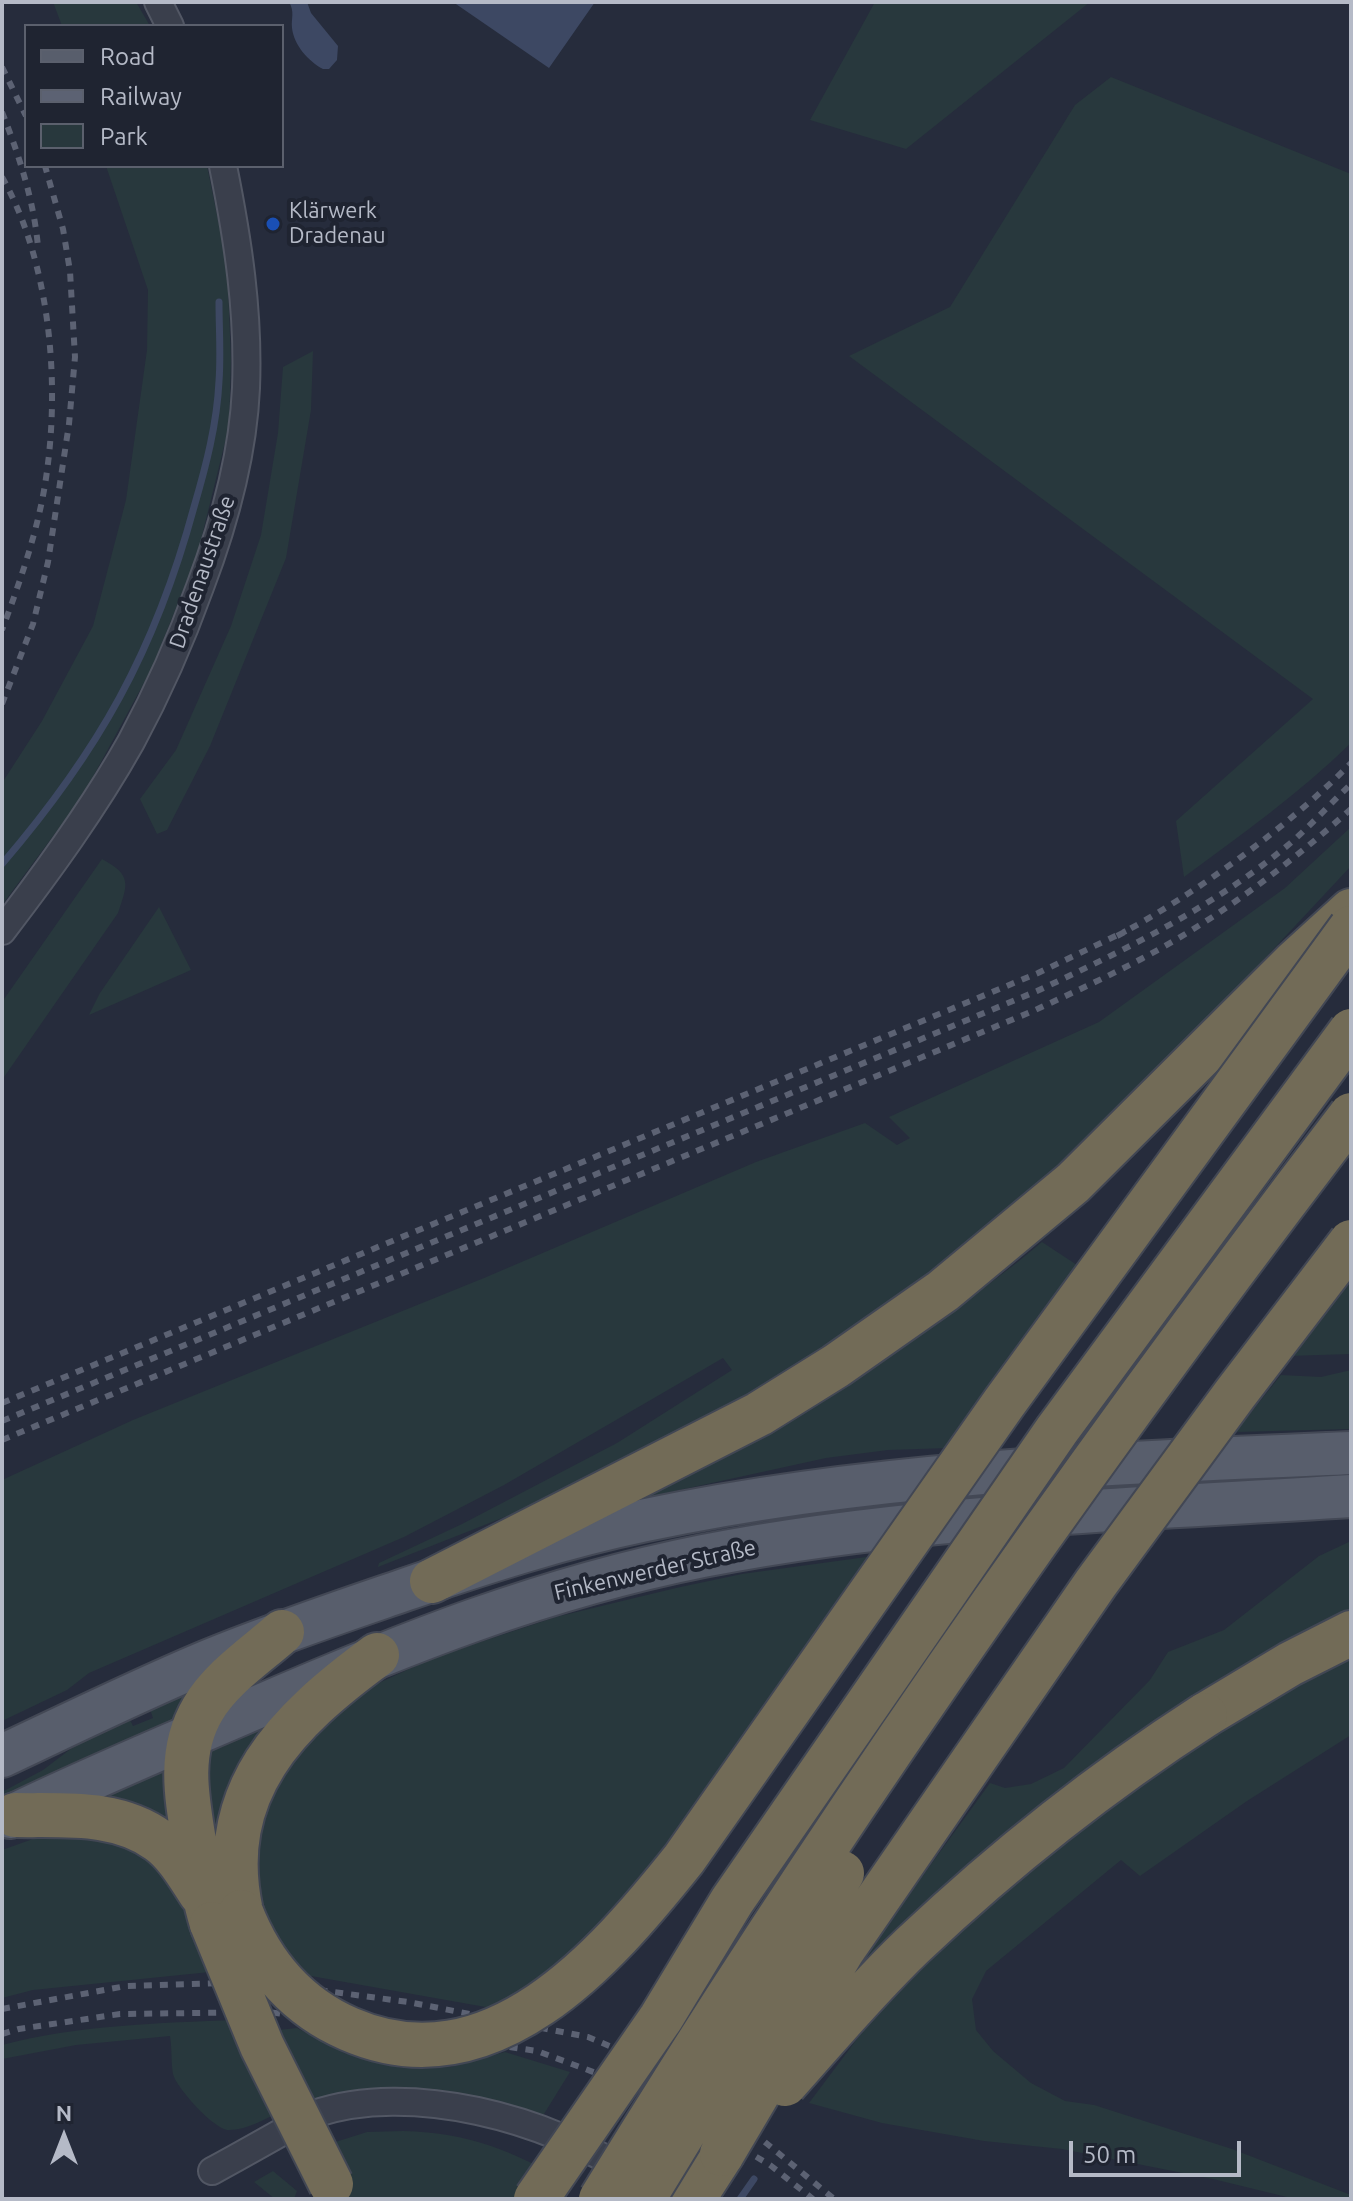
<!DOCTYPE html>
<html>
<head>
<meta charset="utf-8">
<style>
  body { margin:0 }
  #map { position:relative; width:1353px; height:2201px; overflow:hidden; background:#262c3c; font-family:Ubuntu,sans-serif }
  canvas { display:block }
  .frame { position:absolute; inset:0; border:4px solid #b5bac7; pointer-events:none }
  .legend { position:absolute; left:24px; top:24px; width:260px; height:144px; box-sizing:border-box; background:#1f2431; border:2px solid #5b606d; margin:0; padding:10px 14px; list-style:none; font-size:24px; color:#b5bac7 }
  .legend li { display:flex; align-items:center; gap:16px; height:40px }
  .legend b { width:40px; border:2px solid #5b606d }
  .north { position:absolute; left:24px; top:2097px; width:80px; height:80px; -webkit-text-stroke:6px #1f2431; paint-order:stroke; rotate:0deg; font-size:22px; font-weight:700; line-height:32px; text-align:center; color:#b5bac7 }
  .north::after { content:''; display:block; margin:auto; width:28px; height:36px; background:#b5bac7; clip-path:polygon(50% 0,100% 100%,50% 72%,0 100%) }
  .scale { position:absolute; left:1069px; top:2141px; width:172px; height:36px; box-sizing:border-box; border:4px solid #b5bac7; border-top:0; padding-left:10px; font-size:24px; line-height:28px; white-space:nowrap; color:#b5bac7; -webkit-text-stroke:6px #1f2431; paint-order:stroke }
</style>
</head>
<body>
<div id="map">
<canvas width="1353" height="2201"></canvas>
<div class="frame"></div>
<ul class="legend">
<li><b style="height:10px;background:#585e6c"></b>Road</li>
<li><b style="height:10px;background:#5c6273"></b>Railway</li>
<li><b style="height:22px;background:#28383d"></b>Park</li>
</ul>
<div class="north">N</div>
<div class="scale">50 m</div>
</div>
<script>
const ctx = document.querySelector('canvas').getContext('2d');
ctx.lineJoin = 'round';
function paint(path, color) {
  ctx.fillStyle = color;
  ctx.fill(path, 'evenodd');
}
function trace(path, color, width, dash) {
  ctx.strokeStyle = color;
  ctx.lineWidth = width;
  ctx.lineCap = dash ? 'butt' : 'round';
  ctx.setLineDash(dash || []);
  ctx.stroke(path);
}
function write(font, color, halo, rows, align = 'center') {
  ctx.font = font + ' Ubuntu,sans-serif';
  ctx.lineWidth = 8;
  ctx.setLineDash([]);
  ctx.textBaseline = 'middle';
  ctx.strokeStyle = halo;
  ctx.fillStyle = color;
  for (const [text, x, y, turn = 0] of rows) {
    ctx.save();
    ctx.translate(x, y);
    ctx.rotate((+turn || 0) * Math.PI / 180);
    ctx.textAlign = isNaN(turn) ? turn : align;
    if (halo) ctx.strokeText(text, 0, 0);
    ctx.fillText(text, 0, 0);
    ctx.restore();
  }
}
const green = new Path2D(`
  M53,2H136L150,26H62Z
  M875,2H1090L906,149L810,120Z
  M1111,77L1351,174V743C1300,793 1242,834 1184,877L1176,821L1313,699L849,356L950,307L1075,105Z
  M106,166H207L227,263L231,360L229,426L197,556L152,668L82,797L2,905V783L42,721L93,626L126,500L147,350L148,290Z
  M313,351L311,410L286,558L210,746L167,830L157,834L140,799L176,750L231,626L261,535L278,433L283,367Z
  M1351,827V866L1253,971L1068,1160L910,1296L758,1398L525,1509L378,1567L379,1563L462,1524L617,1443L732,1370L723,1358L504,1485L404,1537L89,1673L67,1690L2,1721V1480L133,1420L484,1278L756,1162L865,1123L897,1145L910,1138L889,1117L1099,1022L1285,888Z
  M102,859C132,875 128,884 118,913L2,1080V1002Z
  M159,907L191,970L89,1015L100,993Z
  M1042,1242L1080,1267L949,1448L888,1450L826,1458L625,1502C766,1422 917,1348 1042,1242Z
  M1351,1281V1354L1288,1356Z
  M1351,1370V1429L1235,1432L1281,1375L1321,1377Z
  M1351,1541V1615C1286,1651 1217,1684 1154,1724C1043,1795 942,1882 854,1980L850,1976L990,1783L1005,1788L1031,1784L1064,1768L1150,1680L1168,1652L1224,1630L1319,1556Z
  M874,1556L757,1727L581,1953L508,2011L294,1973L268,1929L249,1867L255,1821L283,1763L368,1688L435,1657L556,1617L676,1588L742,1574Z
  M1351,1651V1735L1247,1801L1140,1876L1121,1860L986,1971L972,1999L976,2030L993,2051L1031,2083L1065,2101L1094,2105L1232,2149L1351,2195V2199H1295L1213,2179L1062,2149L984,2141L882,2123L809,2103L875,2015L923,1965L990,1904L1080,1828L1250,1706Z
  M197,1685L176,1727L2,1806V1792L43,1770L89,1735L128,1716L133,1726L153,1718L149,1706Z
  M295,1706L215,1873L205,1745Z
  M167,1763L178,1839L87,1804Z
  M47,1834L133,1843L184,1893L210,1972L33,1990L2,1998V1850Z
  M237,2020L282,2111C265,2119 247,2130 229,2130C214,2130 176,2087 173,2074C171,2062 172,2048 170,2036L76,2045L2,2059V2045C78,2025 159,2023 237,2020Z
  M297,2028L344,2053L402,2068L451,2067L505,2052L570,2072L539,2122L353,2095L313,2101L278,2030Z
  M403,2131C473,2133 510,2151 571,2183L562,2199H314L311,2189L323,2146L367,2132Z
  M273,2171L297,2191L294,2199H275L254,2182Z`);
const water = new Path2D(`
  M289,2H307L311,13L338,46L337,60L329,69H323C308,61 294,45 292,28C291,18 295,12 289,2Z
  M453,2H595L549,68Z`);
const stream = new Path2D(`
  M2,864C99,751 155,651 194,507C206,466 217,424 219,381C221,355 219,328 219,302
  M740,2199L754,2179`);
const street = new Path2D(`
  M158,2L170,26
  M2,931C48,871 94,808 131,742C158,692 181,640 200,587C224,524 243,456 246,388C249,312 238,240 223,166
  M212,2171C236,2158 259,2145 282,2132C292,2126 303,2118 314,2114C410,2081 549,2119 630,2174`);
const primary = new Path2D(`
  M2,1756C70,1724 137,1691 206,1662C271,1635 337,1613 404,1590C483,1563 564,1537 646,1520C877,1471 1116,1463 1351,1453
  M10,1817C90,1778 172,1744 253,1709C403,1644 542,1588 703,1556C916,1514 1135,1510 1351,1496`);
const highway = new Path2D(`
  M432,1581L759,1414L836,1366L943,1291L1073,1183L1294,963L1351,911
  M1205,1715L1290,1664L1351,1633
  M15,1815C63,1816 117,1810 159,1841C177,1854 189,1876 201,1894
  M241,1912C215,1791 287,1721 377,1655
  M212,1924C204,1899 200,1873 195,1847C187,1799 177,1753 203,1709C221,1678 256,1655 282,1632
  M693,2199L722,2154`);
const rail = new Path2D(`
  M2,67L26,116
  M2,112C19,155 34,201 38,247
  M2,177C49,260 60,377 47,471C40,525 21,579 2,630
  M2,704L33,624L48,562L69,424L75,357L70,271L63,229L45,166
  M1117,936C1194,895 1291,825 1351,763
  M2,1403L1038,973L1126,931
  M2,1421L1037,991C1127,949 1218,905 1294,840C1314,822 1332,802 1351,784
  M2,1440L1033,1011C1070,994 1107,977 1143,958C1219,918 1287,866 1351,809
  M2,2009L126,1986L259,1982L408,2002L588,2037L662,2068L720,2105L834,2199
  M2,2034L19,2029L120,2014L269,2012L537,2051L647,2092L770,2165L813,2199`);
const highwayBridge = new Path2D(`
  M241,1912C262,1966 296,2006 349,2029C491,2091 605,1958 684,1859L1004,1403L1351,928
  M212,1924L262,2046L331,2184
  M785,2084C827,2037 868,1988 913,1945C1003,1860 1101,1782 1205,1715
  M722,2154L842,1951L973,1761L1096,1583L1235,1394L1351,1242
  M536,2199L661,2018L732,1901L1057,1430L1351,1031
  M601,2199C831,1823 1084,1464 1351,1115
  M643,2199L842,1873`);
const markers = [
  [273,224,8,"#1a4fb4"]
];
const poiNames = [
  ["Klärwerk",289,211],
  ["Dradenau",289,236]
];
const streetNames = [
  ["Dradenaustraße",202,572,-71],
  ["Finkenwerder Straße",655,1570,-13]
];
paint(green, '#28383d');
paint(water, '#3d4863');
trace(stream, '#3d4863', 7);
trace(street, '#525764', 30);
trace(primary, '#434855', 46);
trace(highway, '#424754', 48);
trace(street, '#3a3f4c', 26);
trace(primary, '#585e6c', 42);
trace(highway, '#726b57', 44);
trace(rail, '#5c6273', 6, [8, 8]);
trace(highwayBridge, '#424754', 48, []);
trace(highwayBridge, '#726b57', 44);
for (const [x, y, r, color] of markers) {
  const dot = new Path2D();
  dot.arc(x, y, r, 0, 2 * Math.PI);
  ctx.fillStyle = color;
  ctx.fill(dot);
  trace(dot, '#1f2431', 3);
}
write('22px', '#b5bac7', '#1f2431', poiNames, 'left');
write('22px', '#b5bac7', '#1f2431', streetNames);
</script>
</body>
</html>
